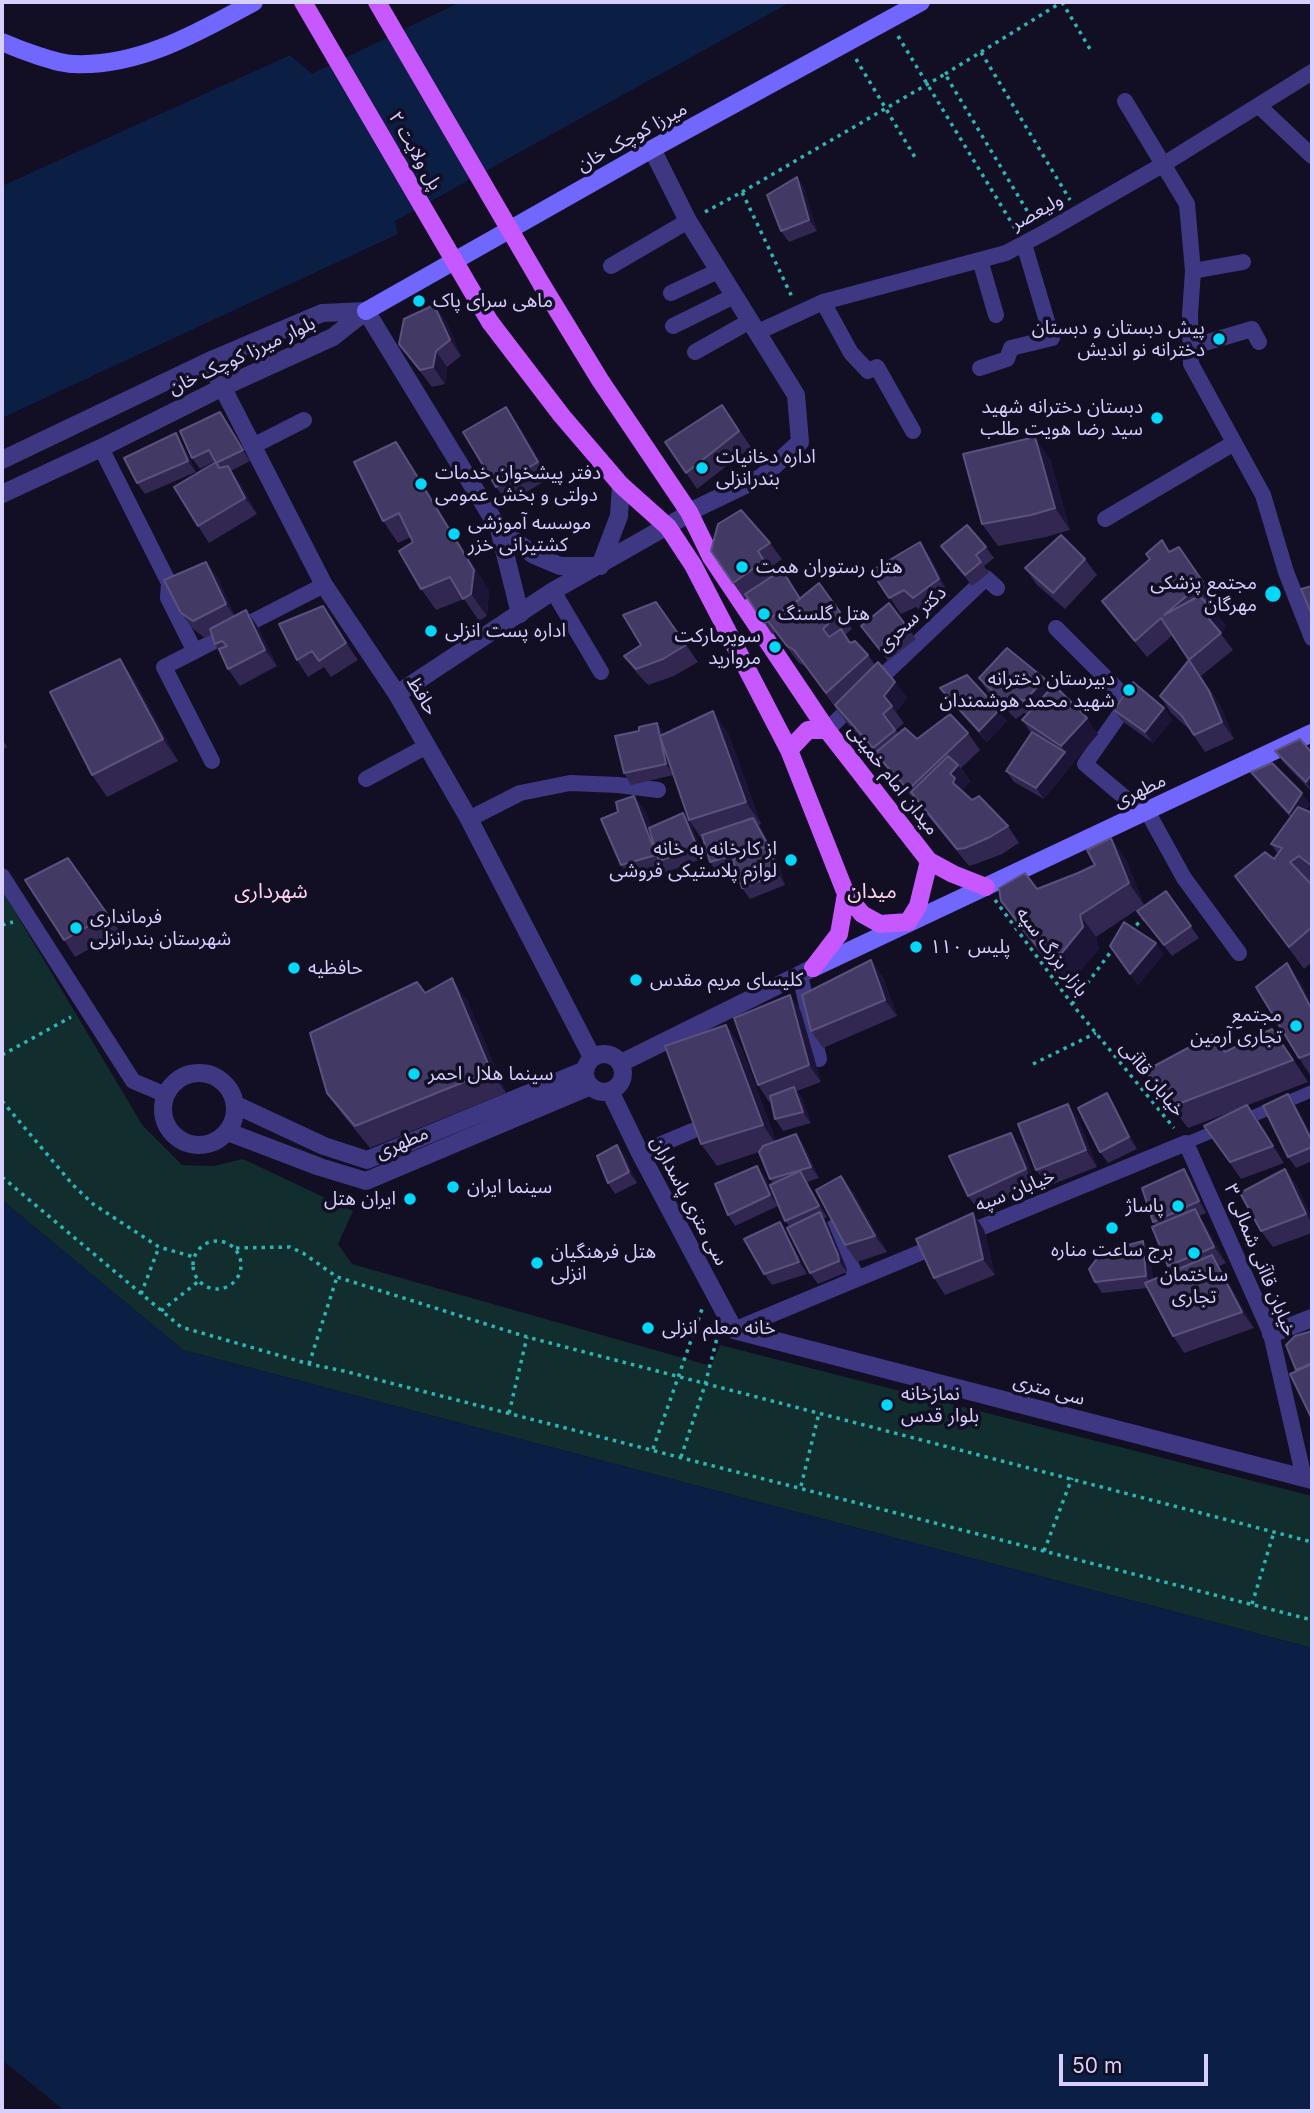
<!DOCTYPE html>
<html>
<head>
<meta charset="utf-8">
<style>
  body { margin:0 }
  #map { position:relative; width:1314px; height:2113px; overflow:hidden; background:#120e23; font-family:Inter,sans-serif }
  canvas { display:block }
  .frame { position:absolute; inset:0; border:4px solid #d7d0ff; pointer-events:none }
  .scale { position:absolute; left:1059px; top:2054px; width:149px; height:32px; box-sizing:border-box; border:4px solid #d7d0ff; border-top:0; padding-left:9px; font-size:21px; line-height:24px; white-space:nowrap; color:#d7d0ff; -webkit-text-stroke:5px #120e23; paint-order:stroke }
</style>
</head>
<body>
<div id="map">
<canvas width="1314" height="2113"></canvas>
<div class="frame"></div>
<div class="scale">50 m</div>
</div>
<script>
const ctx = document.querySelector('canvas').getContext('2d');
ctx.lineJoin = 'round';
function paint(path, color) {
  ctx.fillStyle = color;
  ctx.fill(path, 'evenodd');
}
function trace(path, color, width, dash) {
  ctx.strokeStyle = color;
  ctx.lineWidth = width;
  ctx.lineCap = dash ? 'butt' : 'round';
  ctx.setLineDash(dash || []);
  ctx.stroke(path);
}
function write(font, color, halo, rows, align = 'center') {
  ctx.font = font + ' Inter,"Noto Sans Arabic",sans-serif';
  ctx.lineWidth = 7;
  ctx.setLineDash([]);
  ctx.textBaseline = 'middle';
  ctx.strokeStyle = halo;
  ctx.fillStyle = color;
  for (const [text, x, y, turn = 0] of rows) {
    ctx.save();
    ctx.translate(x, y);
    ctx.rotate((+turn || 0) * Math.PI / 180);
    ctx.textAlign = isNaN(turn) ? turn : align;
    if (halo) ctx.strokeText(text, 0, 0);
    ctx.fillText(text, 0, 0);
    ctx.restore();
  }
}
const green = new Path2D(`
  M2,890L143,1126L182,1165L214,1166L243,1159L353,1211L338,1244L352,1264L711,1366L720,1345L1312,1496V1648L183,1350L2,1200Z`);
const water = new Path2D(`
  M460,2H791L395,221L398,234L2,418V186L290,55L312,74Z
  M2,1200L183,1350L1312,1648V2111H65L2,2060Z`);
const path = new Path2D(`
  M1062,2L1090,49
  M898,36L1016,230
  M981,52L1062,2
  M856,59L916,159
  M945,74L981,52L1070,200
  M742,192L945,74L1032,219
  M705,212L742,192L793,299
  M995,900L1072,1004L1174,1128
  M2,925L13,922
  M1130,931L1145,917
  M2,980V984
  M1072,1004L1115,946
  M2,1055L71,1017
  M1033,1064L1096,1033
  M2,1101L73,1185L93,1204L159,1247L194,1257
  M2,1177L181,1327L309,1364L344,1371L1312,1620
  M193 1265a24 24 0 1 1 48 0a24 24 0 1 1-48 0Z
  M236,1248L290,1247L303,1253L337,1277L527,1337L1312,1542
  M141,1294L159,1247
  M161,1311L199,1281
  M309,1364L337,1277
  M509,1413L527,1337
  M653,1449L702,1309
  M681,1457L705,1385L717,1338
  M801,1486L819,1413
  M1044,1551L1072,1478
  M1252,1604L1274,1532`);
const pedestrian = new Path2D(`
  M1239,1122L1312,1091
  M1186,1143L1222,1128`);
const minor = new Path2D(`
  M1125,101L1187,204L1193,271L1190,314L1191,364L1263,495L1286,572L1312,638
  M1259,106L1312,156
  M980,260L996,315
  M611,266L688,221
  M1193,271L1243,262
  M671,293L718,271
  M823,302L851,353L868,371L877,367L913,431
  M673,326L734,296
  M758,332L823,302L1006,253L1049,230L1164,164L1312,72
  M1191,347L1252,329L1259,342
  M695,352L750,321
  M980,368L1007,359L1011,348L1052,338L1024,244
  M253,446L304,420
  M101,448L169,583L168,598L194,650
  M1105,519L1234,443
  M553,591L601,672
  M1056,628L1129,701L1085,764L1143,813
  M872,686L986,578L997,588
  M827,730L856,702
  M212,761L164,667L324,585
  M366,779L427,746
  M1147,811L1184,878L1239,953
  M469,819L520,793L570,783L618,785L658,790
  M2,876L133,1081L166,1095
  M800,975L819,1059
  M640,1153L692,1131
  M834,1227L857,1279
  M965,1234L1186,1143L1271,1334L1304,1478
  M734,1330L941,1244`);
const tertiary = new Path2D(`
  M652,149L688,221L796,395L800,442L762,477L689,512
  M366,311L499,529L520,614
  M209,361L324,585L397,694L469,819L592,1057
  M2,460L209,361L322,313L366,311
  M2,494L101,448L223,387L333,337L366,311
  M499,529L534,555L560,566H600L619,516L621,485
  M397,694L553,591L690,513
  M585 1073a19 19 0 1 1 38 0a19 19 0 1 1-38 0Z
  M621,1063L813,968
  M163 1109a36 36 0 1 1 72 0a36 36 0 1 1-72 0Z
  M610,1091L640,1153L734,1330L1312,1480
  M236,1105L324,1146L367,1160L585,1070
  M228,1132L320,1167L366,1181L591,1086
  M1271,1334L1312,1318`);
const secondary = new Path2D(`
  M2,42C18,49 57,64 74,64C139,67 199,32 254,2
  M366,311L652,149L921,2
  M813,968L1312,733`);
const primary = new Path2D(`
  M542,285L600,380L689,512L711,557L827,730
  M490,322L562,416L621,485L668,527L693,565L789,750L846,894L862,914L880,924L908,922L918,906L929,861L827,730H808L789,750
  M929,861L953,874L986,887
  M813,968L839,934L846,894`);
const primaryBridge = new Path2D(`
  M303,2L490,322
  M377,2L542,285`);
const wall = new Path2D(`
  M797,177L804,188L817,231L789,242L781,231Z
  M446,321L461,356L447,367L445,384L432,387L399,344Z
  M722,405L751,447L697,489L665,442Z
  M506,407L517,423L550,478L508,503L496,487Z
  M220,412L250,461L231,471L240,483L257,514L209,543L198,526L216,462L215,461L200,469L192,458Z
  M183,445L196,472L145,494L137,483Z
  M1050,459L1070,530L1046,537L998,546L982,524Z
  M411,464L489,591L487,616L479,621L464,599L436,610L421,589L413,542L411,537L398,543L383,521Z
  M1162,540L1170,552L1179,547L1215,599L1208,604L1226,626L1221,634L1233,650L1201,676L1221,707L1234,739L1205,752L1190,730L1171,713L1160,696L1189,660L1173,635L1147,657L1114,617L1102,601L1150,559Z
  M920,542L931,559L950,596L925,615L916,607L901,614L871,571Z
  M770,543L782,559L770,568L775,575L782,570L801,598L819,583L852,629L845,635L850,643L868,655L875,665L895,682L907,698L896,712L904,723L896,730L898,734L917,739L968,733L980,750L961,768L970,781L963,789L967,795L1008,826L1019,843L1002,854L976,864L969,866L920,806L887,769L881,761L846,722L805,666L799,663L775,632L772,634L748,598L745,600L711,551Z
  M941,546L986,547L994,558L984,566L989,573L972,586Z
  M1085,559L1097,575L1065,609L1037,585L1025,568Z
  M206,562L218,578L235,616L246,610L258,627L277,666L240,686L228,669L219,651L215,644L212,634L205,638L193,629L181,613Z
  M656,602L698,662L674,676L648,685L636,672L624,656L641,645Z
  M323,606L358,660L331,677L324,667L308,677L297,660Z
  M861,626L908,628L916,639L888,661Z
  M120,659L135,681L178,761L107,797L92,775Z
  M979,678L1051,687L1098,734L1073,763L1044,799L1014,782L1006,771L1031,733L1022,720L1027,714L1024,713L1016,719L990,695Z
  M940,688L1007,721L987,742L948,699Z
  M1164,708L1172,720L1153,743L1122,721L1114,710Z
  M728,733L761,824L759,825L777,859L785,885L750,899L742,888L736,868L718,874L710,862L703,841L689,820L673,775L631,785L624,773L664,734Z
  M2,738L7,747L2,750Z
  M1275,751L1312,753V792L1283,762Z
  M1251,772L1310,804L1306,810L1312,813V880L1309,882L1312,885V962L1304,969L1235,876L1274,859L1278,854L1271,844L1291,818L1259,783Z
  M634,796L646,813L651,827L683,813L691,824L704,858L667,872L632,881L621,865L618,812Z
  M68,858L120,932L75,957L64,940Z
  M1126,860L1144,905L1096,937L1099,949L1067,987L1016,923L1001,901Z
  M1166,891L1199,938L1172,956L1137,911Z
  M871,960L883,977L897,1016L823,1048L811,1031Z
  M1299,980L1312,1005V1074L1310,1075L1299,1058Z
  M425,993L467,1000L506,1093L370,1148L343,1115L327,1093Z
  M790,995L801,1012L821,1082L797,1091L802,1098L811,1123L783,1131L775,1119L771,1101L769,1102L758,1085Z
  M726,1025L741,1047L776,1141L796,1134L804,1146L819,1178L807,1182L827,1217L824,1219L828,1224L846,1267L847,1272L818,1284L810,1273L790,1227L785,1221L773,1183L770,1179L759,1152L717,1166L701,1144Z
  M1288,1051L1308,1082L1248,1105L1284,1163L1241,1179L1204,1126L1239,1109L1188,1128L1161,1093L1145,1071L1225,1052Z
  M1288,1094L1296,1106L1312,1137V1161L1296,1168L1288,1157Z
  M1068,1104L1079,1121L1097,1167L1048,1186L1036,1170Z
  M1114,1104L1137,1149L1108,1163L1100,1152Z
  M1023,1150L1037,1186L980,1213L968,1196Z
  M625,1156L637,1183L615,1194L608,1183Z
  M1285,1169L1297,1186L1312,1219V1233L1273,1247L1261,1231Z
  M765,1177L778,1206L735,1226L728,1215Z
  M1192,1180L1206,1213L1199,1216L1206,1226L1226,1263L1219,1266L1254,1328L1184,1353L1173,1336L1147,1288L1102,1293L1095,1282L1143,1241L1150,1252L1153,1279L1172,1271L1168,1266L1156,1225L1153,1222Z
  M853,1192L887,1252L857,1262L845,1245Z
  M973,1213L984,1230L995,1275L945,1295L934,1278Z
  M787,1234L807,1274L772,1285L764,1274Z`);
const shadedWall = new Path2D(`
  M797,177L804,188L817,231L809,220Z
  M434,305L446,321L461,356L450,340Z
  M436,351L447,367L445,384L433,367Z
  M506,407L517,423L550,478L538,462Z
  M220,412L228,424L250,461L243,450Z
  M176,433L183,445L196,472L188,461Z
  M1035,437L1050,459L1070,530L1055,508Z
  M396,442L411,464L489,591L487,616L471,594Z
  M228,466L240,483L257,514L245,498Z
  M920,542L931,559L950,596L939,579Z
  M206,562L218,578L238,621L226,604Z
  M323,606L335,623L358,660L346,643Z
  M1214,609L1226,626L1221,634L1209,619Z
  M246,610L258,627L277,666L265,650Z
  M120,659L135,681L178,761L163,739Z
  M1189,660L1221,707L1234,739L1222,722Z
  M1045,679L1057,696L1036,718L1024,701Z
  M895,682L907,698L896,712L884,696Z
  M1164,708L1172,720L1153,743L1145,732Z
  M999,710L1007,721L987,742L979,731Z
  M713,711L728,733L761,824L746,802Z
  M1087,718L1098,734L1073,763L1061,746Z
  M657,723L665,734L673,775L666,764Z
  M1065,752L1073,763L1044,799L1036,788Z
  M958,765L970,781L963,789L967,795L953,783L950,774Z
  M1312,774V792L1306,782Z
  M1302,793L1310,804L1297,824L1289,813Z
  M634,796L646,813L663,859L659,861L656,855Z
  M683,813L691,824L704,858L697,847Z
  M753,818L761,829L775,855L767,843Z
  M1111,838L1126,860L1144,905L1129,883Z
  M769,847L777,859L785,885L778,873Z
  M1080,915L1096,937L1099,949L1067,987L1052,965Z
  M1156,943L1164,954L1138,986L1130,974Z
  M871,960L883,977L897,1016L885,1000Z
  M1287,963L1299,980L1312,1005V1010Z
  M452,978L467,1000L506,1093L491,1071Z
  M790,995L801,1012L821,1082L809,1065Z
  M726,1025L741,1047L778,1147L763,1125Z
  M794,1087L802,1098L811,1123L803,1112Z
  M1107,1093L1114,1104L1137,1149L1129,1137Z
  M1288,1094L1296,1106L1312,1137V1141Z
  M1068,1104L1079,1121L1097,1167L1086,1150Z
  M1247,1105L1259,1121L1284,1163L1273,1146Z
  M1011,1133L1023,1150L1037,1186L1026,1169Z
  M796,1134L804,1146L819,1178L811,1167Z
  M617,1145L625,1156L637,1183L629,1172Z
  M757,1166L765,1177L778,1206L770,1195Z
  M1184,1169L1192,1180L1206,1213L1199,1201Z
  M1285,1169L1297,1186L1312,1219V1223L1306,1214Z
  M800,1171L807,1182L827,1217L819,1206Z
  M841,1176L853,1192L887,1252L875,1236Z
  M1195,1209L1206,1226L1226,1263L1214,1247Z
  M820,1212L828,1224L846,1267L847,1272L839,1261Z
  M973,1213L984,1230L995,1275L983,1259Z
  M780,1222L787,1234L807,1274L799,1262Z
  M1143,1241L1150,1252L1154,1287L1146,1276Z
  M1212,1255L1223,1272L1254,1328L1242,1312Z`);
const building = new Path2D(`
  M797,177L809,220L781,231L767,195Z
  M434,305L450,340L436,351L433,367L420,370L399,344L404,319Z
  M722,405L739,431L686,473L665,442Z
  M506,407L538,462L496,487L463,432Z
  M220,412L243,450L216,463L209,450L192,458L180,431Z
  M176,433L188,461L137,483L124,458Z
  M1035,437L1055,508L1031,515L982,524L963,454Z
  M396,442L474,570L471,594L463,599L450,577L421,589L399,551L413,542L399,513L383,521L354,462Z
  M216,462L219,468L228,466L245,498L198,526L174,487Z
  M741,510L770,543L758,551L764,561L733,583L711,551L718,524Z
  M967,525L986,547L976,555L981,562L965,575L941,546Z
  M1061,535L1085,559L1053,593L1025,568Z
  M1162,540L1169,552L1179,547L1203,582L1164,615L1199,596L1214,609L1209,619L1221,633L1189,660L1161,618L1135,641L1102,601L1150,559L1146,554Z
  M920,542L939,579L913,598L904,590L889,598L871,571Z
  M206,562L226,604L193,621L181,613L164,580Z
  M782,570L800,599L792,605L767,620L768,621L764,623L745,594Z
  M819,583L840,612L823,629L829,637L841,629L850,643L855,641L868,655L826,693L794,650L787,646L767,620L792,605Z
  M1312,586V615L1301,589Z
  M656,602L686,645L663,659L636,669L624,656L641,645L623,615Z
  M889,603L908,628L880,650L861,626Z
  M323,606L346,643L319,661L312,651L297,660L279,624Z
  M246,610L265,650L228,669L219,649L227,646L222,641L215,644L210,629Z
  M1007,648L1045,679L1024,701L1013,696L1004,702L979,678Z
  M120,659L163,739L92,775L50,692Z
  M1189,660L1209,691L1222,722L1194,735L1182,716L1160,696Z
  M878,662L895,682L884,696L892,706L883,714L895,730L873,748L835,705Z
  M967,675L999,710L979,731L940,688Z
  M1133,682L1164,708L1145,732L1114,710Z
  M1054,685L1087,718L1061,746L1022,720Z
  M713,711L746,802L689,820L660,736Z
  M950,714L968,733L908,790L875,753L905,728L917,739Z
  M657,723L666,764L624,773L615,736L639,731V727Z
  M1032,732L1065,752L1036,788L1006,771Z
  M1300,739L1312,753V774L1306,782L1275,751Z
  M948,756L958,765L950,774L955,778L953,783L972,800L979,796L1008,826L990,837L965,848L957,849L911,792Z
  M1272,763L1302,793L1289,813L1251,772Z
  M634,796L656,855L621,865L601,819L618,812L616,802Z
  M1298,807L1312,813V866L1299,856L1290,862L1312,885V927L1289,947L1235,876L1265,852L1274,859L1282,848L1271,844Z
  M683,813L697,847L659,861L649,828Z
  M753,818L767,843L751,849L769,847L778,873L742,888L733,860L746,851L710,862L702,835Z
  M1111,838L1129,883L1080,915L1083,927L1052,965L1001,901L999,888L1025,873L1037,889L1078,873L1095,865L1087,850Z
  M68,858L108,915L64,940L25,880Z
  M1166,891L1191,926L1164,945L1137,911Z
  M1124,922L1156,943L1130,974L1110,946Z
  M871,960L885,1000L811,1031L802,995Z
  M1287,963L1312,1010V1053L1299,1058L1256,987Z
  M452,978L491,1071L355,1126L327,1093L310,1033L417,982L425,993Z
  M790,995L809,1065L758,1085L734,1018Z
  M726,1025L763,1125L701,1144L665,1046Z
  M1272,1029L1293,1060L1173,1106L1145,1071L1212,1035L1225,1052Z
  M794,1087L803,1112L775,1119L770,1096Z
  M1107,1093L1129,1137L1100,1152L1078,1108Z
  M1288,1094L1312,1141V1147L1288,1157L1263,1106Z
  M1068,1104L1086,1150L1036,1170L1018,1124Z
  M1247,1105L1273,1146L1230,1162L1204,1126Z
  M1011,1133L1026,1169L968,1196L949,1156Z
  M796,1134L811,1167L770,1179L759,1152L763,1146Z
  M617,1145L629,1172L608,1183L597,1156Z
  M757,1166L770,1195L728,1215L715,1184Z
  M1184,1169L1199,1201L1153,1222L1142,1188Z
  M1285,1169L1306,1214L1261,1231L1240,1193Z
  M800,1171L819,1206L785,1221L770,1185Z
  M841,1176L875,1236L845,1245L816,1190Z
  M1195,1209L1214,1247L1168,1266L1152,1227Z
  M820,1212L838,1255L839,1261L810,1273L787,1228Z
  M973,1213L983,1259L934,1278L916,1239Z
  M780,1222L799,1262L764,1274L744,1239Z
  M1143,1241L1146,1276L1095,1282L1089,1269L1102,1252Z
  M1212,1255L1242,1312L1173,1336L1145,1283Z
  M1312,1331V1363L1296,1370L1286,1345L1295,1336Z
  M1312,1364V1419L1290,1374Z`);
const markers = [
  [419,301,7,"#00d7fb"],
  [1219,339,7,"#00d7fb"],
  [1157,418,7,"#00d7fb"],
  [702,468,7,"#00d7fb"],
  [421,484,7,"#00d7fb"],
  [454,534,7,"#00d7fb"],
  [742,567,7,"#00d7fb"],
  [1273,594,9,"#00d7fb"],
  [764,614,7,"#00d7fb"],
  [431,631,7,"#00d7fb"],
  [775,647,7,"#00d7fb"],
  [1129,690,7,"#00d7fb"],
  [791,860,7,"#00d7fb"],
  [76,928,7,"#00d7fb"],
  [916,947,7,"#00d7fb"],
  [294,968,7,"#00d7fb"],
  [636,980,7,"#00d7fb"],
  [1296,1026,7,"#00d7fb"],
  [414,1074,7,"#00d7fb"],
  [453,1187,7,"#00d7fb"],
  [410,1199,7,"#00d7fb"],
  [1178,1206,7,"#00d7fb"],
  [1112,1228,7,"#00d7fb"],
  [1194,1253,7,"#00d7fb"],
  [537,1263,7,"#00d7fb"],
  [648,1328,7,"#00d7fb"],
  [887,1405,7,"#00d7fb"]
];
const streetNames = [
  ["میرزا کوچک خان",632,137,-29],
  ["پل ولایت ۲",415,151,60],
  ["ولیعصر",1037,212,-29],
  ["بلوار میرزا کوچک خان",242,356,-25],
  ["دکتر سحری",912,619,-43],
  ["حافظ",422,696,59],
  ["میدان امام خمینی",893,780,52],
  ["مطهری",1140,791,-25],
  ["بازار بزرگ سپه",1052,952,53],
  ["خیابان قاآنی",1152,1079,51],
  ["مطهری",402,1143,-23],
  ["خیابان سپه",1015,1191,-22],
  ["سی متری پاسداران",689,1201,62],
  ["خیابان قاآنی شمالی ۳",1260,1260,68],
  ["سی متری",1049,1390,15]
];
const poiNames = [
  ["ماهی سرای پاک",433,301],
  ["پیش دبستان و دبستان",1205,328,"right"],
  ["دخترانه نو اندیش",1205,350,"right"],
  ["دبستان دخترانه شهید",1143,407,"right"],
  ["سید رضا هویت طلب",1143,429,"right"],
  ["اداره دخانیات",716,457],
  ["بندرانزلی",716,479],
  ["دفتر پیشخوان خدمات",435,473],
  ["دولتی و بخش عمومی",435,495],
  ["موسسه آموزشی",468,523],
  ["کشتیرانی خزر",468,545],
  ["هتل رستوران همت",756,567],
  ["مجتمع پزشکی",1257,583,"right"],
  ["مهرگان",1257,605,"right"],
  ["هتل گلسنگ",778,614],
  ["اداره پست انزلی",445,631],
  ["سوپرمارکت",761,636,"right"],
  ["مروارید",761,658,"right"],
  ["دبیرستان دخترانه",1115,679,"right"],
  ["شهید محمد هوشمندان",1115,701,"right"],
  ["از کارخانه به خانه",777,849,"right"],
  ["لوازم پلاستیکی فروشی",777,871,"right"],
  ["فرمانداری",90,917],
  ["شهرستان بندرانزلی",90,939],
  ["پلیس ۱۱۰",930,947],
  ["حافظیه",308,968],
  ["کلیسای مریم مقدس",650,980],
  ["مجتمع",1282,1015,"right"],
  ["تجاری آرمین",1282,1037,"right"],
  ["سینما هلال احمر",428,1074],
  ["سینما ایران",467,1187],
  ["ایران هتل",396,1199,"right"],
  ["پاساژ",1164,1206,"right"],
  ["برج ساعت مناره",1112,1250,"center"],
  ["هتل فرهنگیان",551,1252],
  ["انزلی",551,1274],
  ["ساختمان",1194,1275,"center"],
  ["تجاری",1194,1297,"center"],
  ["خانه معلم انزلی",662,1328],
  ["نمازخانه",901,1394],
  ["بلوار قدس",901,1416]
];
const neighbourhoodNames = [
  ["شهرداری",271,892],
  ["میدان",872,892]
];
paint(green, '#112d2d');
paint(water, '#0b1e44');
trace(path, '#2db5b3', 3.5, [3.5, 5]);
trace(pedestrian, '#3e3882', 12);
trace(minor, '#3e3882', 16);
trace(tertiary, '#3e3882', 18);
trace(secondary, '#7167ff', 18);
trace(primary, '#c757ff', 18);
trace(primaryBridge, '#c757ff', 18);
paint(wall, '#312751');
paint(shadedWall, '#1d1537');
paint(building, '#423964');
trace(building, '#5a517c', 2);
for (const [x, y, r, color] of markers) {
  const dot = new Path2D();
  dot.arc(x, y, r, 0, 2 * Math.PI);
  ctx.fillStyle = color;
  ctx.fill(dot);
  trace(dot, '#120e23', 2.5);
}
write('19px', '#d7d0ff', '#120e23', streetNames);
write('19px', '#d7d0ff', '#120e23', poiNames, 'left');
write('21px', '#ffd2ed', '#120e23', neighbourhoodNames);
</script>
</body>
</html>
